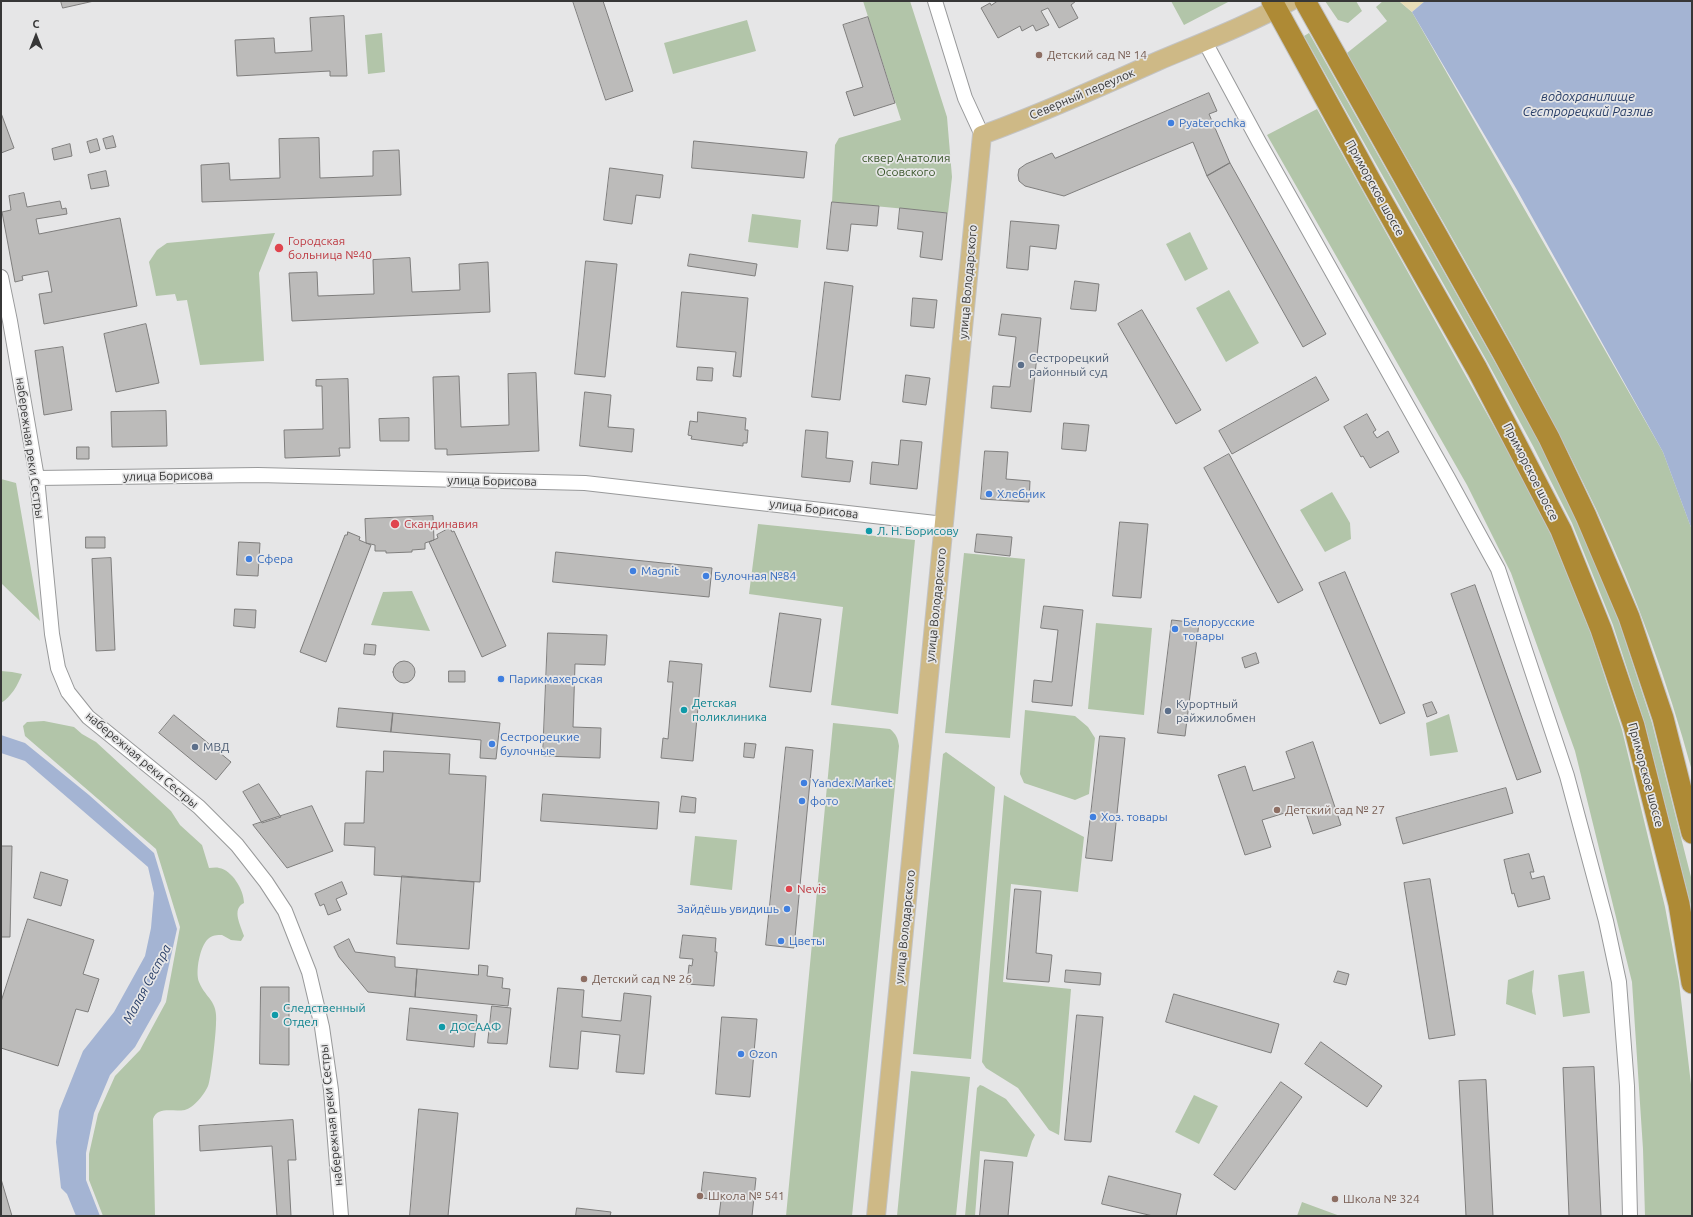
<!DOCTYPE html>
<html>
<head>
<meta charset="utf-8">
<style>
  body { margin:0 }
  #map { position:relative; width:1693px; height:1217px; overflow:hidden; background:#e6e6e7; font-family:Ubuntu,sans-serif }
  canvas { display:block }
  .frame { position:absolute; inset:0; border:2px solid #373737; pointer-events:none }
  .north { position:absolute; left:16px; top:16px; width:40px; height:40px; -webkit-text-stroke:3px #e6e6e7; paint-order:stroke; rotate:0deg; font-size:11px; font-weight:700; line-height:16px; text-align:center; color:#373737 }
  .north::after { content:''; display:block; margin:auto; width:14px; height:18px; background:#373737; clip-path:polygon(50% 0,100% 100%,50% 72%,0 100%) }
</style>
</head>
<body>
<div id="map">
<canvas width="1693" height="1217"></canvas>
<div class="frame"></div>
<div class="north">С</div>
</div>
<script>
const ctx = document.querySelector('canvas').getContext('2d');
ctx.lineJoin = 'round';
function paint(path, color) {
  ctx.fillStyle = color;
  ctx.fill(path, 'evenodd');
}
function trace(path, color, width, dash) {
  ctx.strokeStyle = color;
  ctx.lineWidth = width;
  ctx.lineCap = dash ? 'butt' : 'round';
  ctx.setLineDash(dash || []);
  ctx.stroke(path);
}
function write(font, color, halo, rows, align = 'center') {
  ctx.font = font + ' Ubuntu,sans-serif';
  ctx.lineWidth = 3.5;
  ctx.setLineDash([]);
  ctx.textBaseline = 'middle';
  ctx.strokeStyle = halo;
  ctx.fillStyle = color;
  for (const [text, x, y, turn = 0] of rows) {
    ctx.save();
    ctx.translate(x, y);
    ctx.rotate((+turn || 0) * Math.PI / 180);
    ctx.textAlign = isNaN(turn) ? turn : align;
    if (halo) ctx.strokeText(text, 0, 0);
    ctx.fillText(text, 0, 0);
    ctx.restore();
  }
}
const green = new Path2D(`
  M863,1H910L947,117L952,177L948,213L832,202L835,145L839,138L901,120Z
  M1171,1H1230L1184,25Z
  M1325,1H1356L1362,11L1348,23L1338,20Z
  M1383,1H1399L1412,12L1663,452L1692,530V771C1668,682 1636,595 1597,511C1523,354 1432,205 1347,53L1387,21L1376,7Z
  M747,20L756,51L673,74L664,43Z
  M382,33L385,72L368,74L365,35Z
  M1309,33L1540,442L1577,520L1619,622L1652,723L1692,881V910L1645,724L1613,625L1572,523L1533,446L1488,363L1304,36Z
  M1317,109L1511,457L1551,535L1591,634L1622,730L1665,907L1679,982L1692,1093V1216H1645L1643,1149L1632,982L1575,751L1511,573L1467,485L1267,135Z
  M752,214L801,220L798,248L748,242Z
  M1190,232L1208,269L1185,281L1166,244Z
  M275,233L259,273L264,361L200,365L187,300L177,301L175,294L156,296L149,262L157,250L167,243Z
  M1229,290L1259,343L1226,362L1196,308Z
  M1,479L16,483L40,621L1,583Z
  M1332,492L1350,523L1351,539L1325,552L1300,510Z
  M758,524L915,540L898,714L831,705L843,607L749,594Z
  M964,553L1025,559L1010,738L945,733Z
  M412,591L430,631L371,625L383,592Z
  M1096,623L1152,628L1144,715L1088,709Z
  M1,671L12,672L22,674C18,685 11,697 1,703Z
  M1025,710L1075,716L1088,727L1095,738L1089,794L1075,800L1024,783L1020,774Z
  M1449,714L1458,752L1430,756L1426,723Z
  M44,721L74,727L82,734L96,742L171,811L180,825L202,845L209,868C212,868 216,867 219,868C232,870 244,890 244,903C231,909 241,926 244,936L241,941L231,940L222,935C217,935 212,935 208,939C200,946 195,972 199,982C206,999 218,1000 216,1023C216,1033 211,1080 208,1086C205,1093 197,1103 191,1107C180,1116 159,1103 153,1119L155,1216H103L89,1180V1154L98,1114L115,1076L140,1050L166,1002L180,927L156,849L25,736L23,726L27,722Z
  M833,723L890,729C896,734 898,738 899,746L852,1216H786Z
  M946,752L995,787L971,1059L913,1054L943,754Z
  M1004,795L1084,837L1078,892L1011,884L1003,982L1071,989L1059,1135L1049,1130L1018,1088L986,1068L982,1062Z
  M695,836L737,840L732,890L690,885Z
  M1534,970L1532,991L1536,1015L1506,1004L1508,980Z
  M1584,971L1590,1013L1563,1017L1558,975Z
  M911,1071L970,1077L956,1216H897Z
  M980,1085L983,1086L1006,1099L1035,1135L1032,1141L1027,1157L980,1151L975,1216H965L977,1088Z
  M1194,1095L1218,1106L1199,1144L1175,1132Z
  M1302,1202L1340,1216H1297Z`);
const sand = new Path2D(`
  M1399,1H1425L1412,12Z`);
const water = new Path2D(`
  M1425,1H1692V530L1663,452L1517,190L1412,12Z
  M1,735L25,743L89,795L154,853L177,929L161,1001L135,1047L110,1075L94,1113L86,1153V1180L100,1216H76L67,1194L61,1188L56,1142L59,1111L83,1051L114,1012L145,956L151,928L154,893L148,867L25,761L1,753Z`);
const building = new Path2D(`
  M61,1H94L63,8Z
  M573,1H603L633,91L606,100Z
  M998,1H1076L1071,5L1078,18L1059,28L1048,8L1041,11L1049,25L1036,31L1033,25L1022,31L1020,26L998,38L981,8L990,3L991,5Z
  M344,16L347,76H330V71L237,76L235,40L274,38L275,53L312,51L310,18Z
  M868,17L895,103L854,116L846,92L863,87L843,25Z
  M1209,93L1217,111L1209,114L1230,163L1207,176L1193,142L1064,196L1025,186L1019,181L1018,175L1019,169L1026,164L1052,153L1055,158Z
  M1,113L14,148L1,153Z
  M113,136L116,147L106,149L103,139Z
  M319,138L320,178L373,176V151L399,150L401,195L202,202L201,165L229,163L230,180L280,178L279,139Z
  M97,139L100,150L90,153L87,142Z
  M694,141L807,152L804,178L692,168Z
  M70,144L72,156L54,160L52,149Z
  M1230,163L1326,334L1303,347L1207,176Z
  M610,168L663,175L660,198L636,195L632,224L604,220Z
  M106,171L109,186L91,189L88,175Z
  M24,193L27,207L60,201L62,209L66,208L67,214L36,219L39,234L120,218L137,306L44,324L39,294L52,292L48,271L22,276L23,280L15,282L2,212L11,210L9,196Z
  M832,202L879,206L877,226L851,224L848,251L827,249Z
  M900,208L947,213L942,260L920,257L923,232L898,229Z
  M1011,221L1059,225L1056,249L1030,246L1028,270L1007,268Z
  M690,254L757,264L755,276L688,266Z
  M410,258L412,292L460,290L459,264L488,262L490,312L292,321L289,273L317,272L318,296L374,294L373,260Z
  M586,261L617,264L605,377L575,374Z
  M1075,281L1099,284L1096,311L1071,309Z
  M825,282L853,286L840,400L812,397Z
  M682,292L748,298L741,377L733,376L736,352L677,347Z
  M913,298L937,300L934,328L911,326Z
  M1142,310L1201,410L1176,424L1118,324Z
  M1002,314L1041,318L1031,412L991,408L993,386L1010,387L1016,337L999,335Z
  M146,324L159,383L116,392L104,334Z
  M63,347L72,410L44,415L35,351Z
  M698,367L713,368L712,381L697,380Z
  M536,373L539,451L447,455V449H435L433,377L459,376L461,427L509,425L508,374Z
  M906,375L930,378L926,405L903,402Z
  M1316,377L1329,400L1232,454L1219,431Z
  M348,379L350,448H339L340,456L285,458L284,430L323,429L322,386H316V380Z
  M585,392L611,395L608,427L634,429L632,452L580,446Z
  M166,411L167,446L112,447L111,412Z
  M698,412L746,418L745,430H748L747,443H743V446L691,439L692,436L688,435L690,421L697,422Z
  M1367,414L1376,430L1373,432L1377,438L1388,431L1399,452L1370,468L1363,456L1361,457L1344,427Z
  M409,418V441H380L379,419Z
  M1064,423L1089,425L1086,451L1062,449Z
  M806,430L828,432L826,458L853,461L850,482L802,477Z
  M901,440L922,442L917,489L870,484L872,462L898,465Z
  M77,447H89V459H77Z
  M985,451L1008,452L1006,479L1030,481L1029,502L981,499Z
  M1229,454L1303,590L1278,603L1204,468Z
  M433,516L434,540L425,543V549L412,550V552L386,553V551H375V545L366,543L365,519Z
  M1120,522L1148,524L1141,598L1113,596Z
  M450,528L452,532L454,531L506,646L482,657L429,542L438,538L437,535Z
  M348,532L360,537L359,540L371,545L326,662L300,652L345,535H347Z
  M977,534L1012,537L1010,556L975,552Z
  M86,537H105V548H86Z
  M239,542L260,543L258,576L237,575Z
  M556,552L712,568L709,597L553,582Z
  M111,558L115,650L96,651L92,559Z
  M1345,572L1405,713L1380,724L1319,583Z
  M1475,585L1541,772L1517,780L1451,594Z
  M1044,606L1083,610L1072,706L1032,702L1034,680L1052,682L1058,630L1041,628Z
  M235,609L256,610L255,628L234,626Z
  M780,613L821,619L811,692L770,687Z
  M1172,620L1199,623L1185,736L1158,733Z
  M548,633L607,635L605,665L575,664L573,727L601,728L600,758L543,756Z
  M365,644L376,645L375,655L364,654Z
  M1256,653L1259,663L1245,668L1242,658Z
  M393 672a11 11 0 1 1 22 0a11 11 0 1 1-22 0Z
  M670,661L702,664L693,761L661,758L663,738L668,739L673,682H668Z
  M449,671H465V682H449Z
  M1432,702L1437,713L1427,717L1423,705Z
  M339,708L393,713L391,732L337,727Z
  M393,713L500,723L496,759L480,758L481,740L391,732Z
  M174,715L231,762L216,780L159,733Z
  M1100,736L1125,738L1112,861L1086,858Z
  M1313,742L1341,825L1313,834L1304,807L1262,820L1271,847L1245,855L1218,775L1245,766L1253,791L1295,778L1286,752Z
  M745,743L756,744L754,758L744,757Z
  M786,747L813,750L794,948L766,945Z
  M384,751L450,754L449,774L486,776L480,882L374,875L375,847L344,845L345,823H364L366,771L383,772Z
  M259,784L281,817L262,823L243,792Z
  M1506,788L1513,813L1403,844L1396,818Z
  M543,794L659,802L657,829L541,821Z
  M682,796L696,798L695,813L680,812Z
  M312,806L333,851L287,868L253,825Z
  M1,846H12L10,937H1Z
  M1529,854L1534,872H1530L1532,879L1544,876L1550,899L1518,907L1514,893L1512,894L1504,860Z
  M41,872L68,880L61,906L34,898Z
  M402,876L474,882L469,949L397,944Z
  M1430,879L1455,1035L1429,1039L1404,883Z
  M342,882L347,894L336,899L341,910L328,915L324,904L320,906L315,894Z
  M1015,889L1041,891L1036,953L1052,955L1049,982L1007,979Z
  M28,919L94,940L83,974L99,979L88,1012L76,1009L58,1066L1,1048V1002Z
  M683,935L716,938L715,952H717L714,986L687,984L689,965L692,966L693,959L680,958Z
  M349,939L355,952L395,957V967L417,969L415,997L368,992L339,957L334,947Z
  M479,965L488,966L487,976L503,978L502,988L510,989L508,1006L415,997L417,969L478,975Z
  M1066,970L1101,973L1100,985L1065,982Z
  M1338,971L1349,974L1346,985L1334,982Z
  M261,987H289V1065L260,1064Z
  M558,988L584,990L582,1017L621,1021L624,993L651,996L644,1074L616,1072L620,1035L581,1031L578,1069L550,1067Z
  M1174,994L1279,1024L1271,1053L1166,1022Z
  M492,1006L511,1008L507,1044L488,1043Z
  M410,1008L477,1015L474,1047L407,1040Z
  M1077,1015L1103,1017L1091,1142L1065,1140Z
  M722,1017L757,1019L750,1097L716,1094Z
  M1321,1042L1382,1086L1367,1107L1305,1064Z
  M1594,1067L1601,1216H1569L1563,1068Z
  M1486,1080L1493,1216H1466L1459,1081Z
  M1281,1082L1302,1097L1235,1190L1214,1175Z
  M419,1109L458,1113L448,1216H410Z
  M293,1120L296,1160H288L291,1216H277L272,1146L200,1151L199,1126Z
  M985,1160L1013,1162L1008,1216H980Z
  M704,1172L756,1178L752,1216H719L721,1200L701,1198Z
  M1109,1176L1181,1194L1176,1216H1153L1102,1204Z
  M1,1179L12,1216H1Z
  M577,1208L611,1212L610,1216H576Z`);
const minor = new Path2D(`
  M935,1L965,98L982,135
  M1205,42L1259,142L1448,478L1498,569L1567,776L1606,921L1619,982L1627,1086L1630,1216
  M1,277L10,321L37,478L52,634L58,668L68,692L88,717L199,807L237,845L266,882L285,911L309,972L322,1027L331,1090L341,1216
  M37,478L258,475L585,483L944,524`);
const major = new Path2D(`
  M876,1216L982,135C1042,113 1100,87 1158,61C1203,42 1248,25 1291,1`);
const highway = new Path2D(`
  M1272,1L1370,180L1477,369L1561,530L1601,629L1634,726L1679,904L1692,983
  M1305,1L1503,353L1549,438L1586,516L1629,617L1663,718L1692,833`);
const markers = [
  [1039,55,4,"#8d6e63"],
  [1171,123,4,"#3f7fe0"],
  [279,248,5,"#e0444e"],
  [1021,365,4,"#5c6f8a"],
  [989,494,4,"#3f7fe0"],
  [395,524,5,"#e0444e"],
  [869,531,4,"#0f9aa8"],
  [249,559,4,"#3f7fe0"],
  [633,571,4,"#3f7fe0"],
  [706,576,4,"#3f7fe0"],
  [1175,629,4,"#3f7fe0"],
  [501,679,4,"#3f7fe0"],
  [684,710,4,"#0f9aa8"],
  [1168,711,4,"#5c6f8a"],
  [492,744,4,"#3f7fe0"],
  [195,747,4,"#5c6f8a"],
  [804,783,4,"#3f7fe0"],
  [802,801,4,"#3f7fe0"],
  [1277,810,4,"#8d6e63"],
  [1093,817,4,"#3f7fe0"],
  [789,889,4,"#e0444e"],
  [787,909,4,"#3f7fe0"],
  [781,941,4,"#3f7fe0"],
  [584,979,4,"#8d6e63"],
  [275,1015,4,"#0f9aa8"],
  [442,1027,4,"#0f9aa8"],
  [741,1054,4,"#3f7fe0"],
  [700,1196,4,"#8d6e63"],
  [1335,1199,4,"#8d6e63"]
];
const educationNames = [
  ["Детский сад № 14",1047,55],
  ["Детский сад № 27",1285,810],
  ["Детский сад № 26",592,979],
  ["Школа № 541",708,1196],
  ["Школа № 324",1343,1199]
];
const streetNames = [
  ["Северный переулок",1082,94,-23],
  ["Приморское шоссе",1375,188,61],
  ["улица Володарского",968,282,-85],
  ["набережная реки Сестры",30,448,82],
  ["Приморское шоссе",1531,472,63],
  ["улица Борисова",168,476,-1],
  ["улица Борисова",492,481,1],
  ["улица Борисова",814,509,7],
  ["улица Володарского",936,605,-84],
  ["набережная реки Сестры",142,760,40],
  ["Приморское шоссе",1646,775,75],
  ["улица Володарского",905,927,-84],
  ["набережная реки Сестры",331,1115,-96]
];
const shopNames = [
  ["Pyaterochka",1179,123],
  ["Хлебник",997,494],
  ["Сфера",257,559],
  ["Magnit",641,571],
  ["Булочная №84",714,576],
  ["Белорусские",1183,622],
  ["товары",1183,636],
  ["Парикмахерская",509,679],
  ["Сестрорецкие",500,737],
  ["булочные",500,751],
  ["Yandex.Market",812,783],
  ["фото",810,801],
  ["Хоз. товары",1101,817],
  ["Зайдёшь увидишь",779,909,"right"],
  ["Цветы",789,941],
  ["Ozon",749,1054]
];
const parkNames = [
  ["сквер Анатолия",906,158],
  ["Осовского",906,172]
];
const healthNames = [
  ["Городская",288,241],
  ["больница №40",288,255],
  ["Скандинавия",404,524],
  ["Nevis",797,889]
];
const serviceNames = [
  ["Сестрорецкий",1029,358],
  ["районный суд",1029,372],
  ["Курортный",1176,704],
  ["райжилобмен",1176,718],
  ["МВД",203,747]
];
const cultureNames = [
  ["Л. Н. Борисову",877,531],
  ["Детская",692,703],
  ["поликлиника",692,717],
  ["Следственный",283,1008],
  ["Отдел",283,1022],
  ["ДОСААФ",450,1027]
];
const waterNames = [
  ["водохранилище",1588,97],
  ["Сестрорецкий Разлив",1588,112],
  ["Малая Сестра",147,984,-62]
];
paint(green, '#b2c5a9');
paint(sand, '#e7ddb8');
paint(water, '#a4b4d3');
paint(building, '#bcbbba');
trace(building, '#7f7e7d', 1);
trace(minor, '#98999a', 16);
trace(major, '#c3c3c3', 20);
trace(highway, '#c3c3c3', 23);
trace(minor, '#fff', 14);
trace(major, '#ceb986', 18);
trace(highway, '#ae8a35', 21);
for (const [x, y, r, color] of markers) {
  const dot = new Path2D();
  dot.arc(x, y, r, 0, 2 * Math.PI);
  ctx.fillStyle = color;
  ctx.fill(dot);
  trace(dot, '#e6e6e7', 1.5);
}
write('12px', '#785e54', '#e6e6e7', educationNames, 'left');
write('12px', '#373737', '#e6e6e7', streetNames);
write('12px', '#366cbe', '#e6e6e7', shopNames, 'left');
write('12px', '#355225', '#e6e6e7', parkNames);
write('12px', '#be3a42', '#e6e6e7', healthNames, 'left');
write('12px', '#4e5e75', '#e6e6e7', serviceNames, 'left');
write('12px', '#0d838f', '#e6e6e7', cultureNames, 'left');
write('italic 13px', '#283e68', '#e6e6e7', waterNames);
</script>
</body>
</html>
